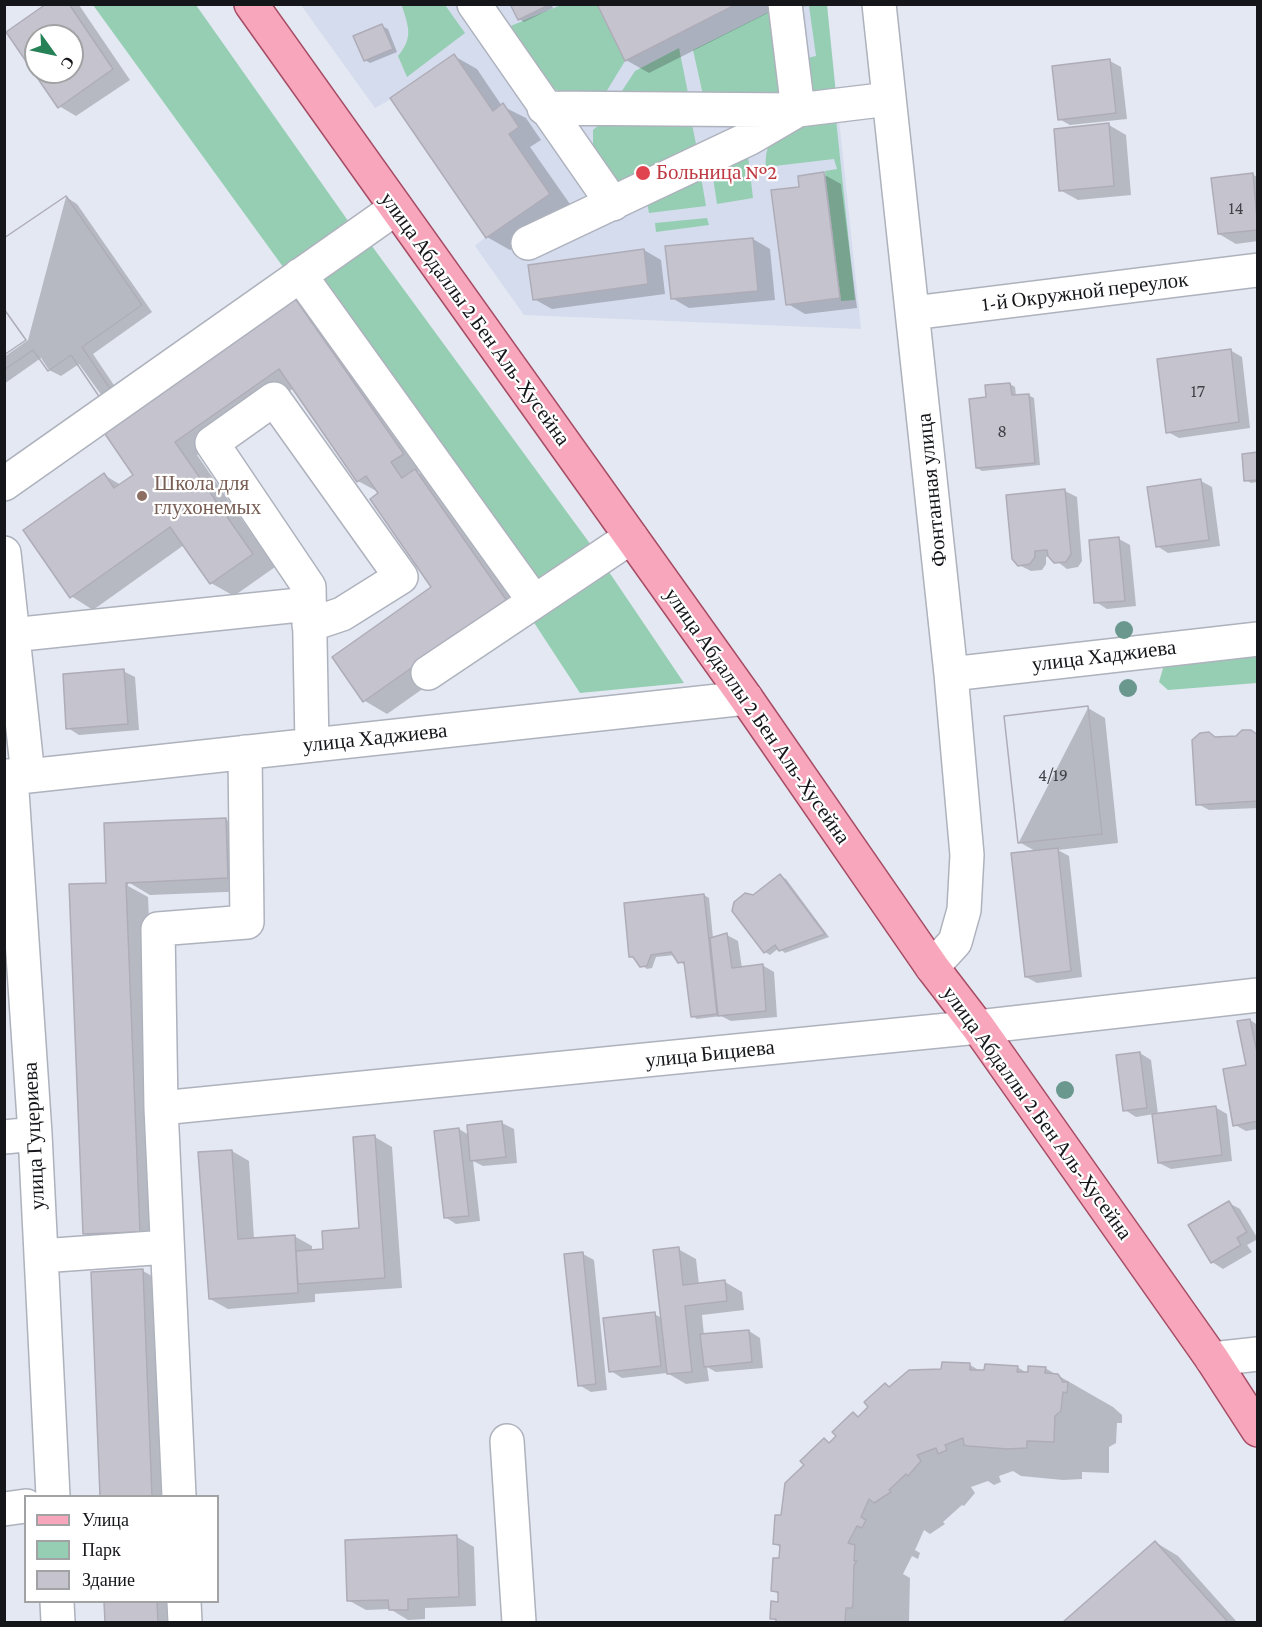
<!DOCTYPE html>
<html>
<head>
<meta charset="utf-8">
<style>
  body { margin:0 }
  #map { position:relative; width:1262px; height:1627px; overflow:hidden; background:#e4e8f3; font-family:"Crimson Pro",serif }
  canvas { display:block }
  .frame { position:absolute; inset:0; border:6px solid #15161a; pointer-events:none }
  .legend { position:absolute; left:24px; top:1495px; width:195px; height:108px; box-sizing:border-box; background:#fff; border:2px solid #a1a2a3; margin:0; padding:8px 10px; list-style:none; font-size:18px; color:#15161a }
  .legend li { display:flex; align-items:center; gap:12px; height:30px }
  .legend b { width:30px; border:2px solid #a1a2a3 }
  .north { position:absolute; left:24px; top:24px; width:60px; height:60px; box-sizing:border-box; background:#fff; border:2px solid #a1a2a3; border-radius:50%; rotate:123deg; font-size:16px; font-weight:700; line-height:24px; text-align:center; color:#15161a }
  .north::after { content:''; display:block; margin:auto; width:21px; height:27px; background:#268157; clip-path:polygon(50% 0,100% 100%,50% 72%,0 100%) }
</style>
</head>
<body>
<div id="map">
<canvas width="1262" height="1627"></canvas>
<div class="frame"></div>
<ul class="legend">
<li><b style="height:8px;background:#f8a6bb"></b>Улица</li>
<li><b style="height:16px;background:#96ceb3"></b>Парк</li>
<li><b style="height:16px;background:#c5c3ce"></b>Здание</li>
</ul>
<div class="north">С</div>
</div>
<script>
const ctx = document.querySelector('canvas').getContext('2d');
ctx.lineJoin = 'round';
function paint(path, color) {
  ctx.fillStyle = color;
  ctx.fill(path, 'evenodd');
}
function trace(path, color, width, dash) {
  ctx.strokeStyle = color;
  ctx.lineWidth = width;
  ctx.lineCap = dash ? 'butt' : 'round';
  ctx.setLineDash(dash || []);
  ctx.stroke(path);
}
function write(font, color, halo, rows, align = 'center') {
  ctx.font = font + ' "Crimson Pro",serif';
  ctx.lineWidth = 4.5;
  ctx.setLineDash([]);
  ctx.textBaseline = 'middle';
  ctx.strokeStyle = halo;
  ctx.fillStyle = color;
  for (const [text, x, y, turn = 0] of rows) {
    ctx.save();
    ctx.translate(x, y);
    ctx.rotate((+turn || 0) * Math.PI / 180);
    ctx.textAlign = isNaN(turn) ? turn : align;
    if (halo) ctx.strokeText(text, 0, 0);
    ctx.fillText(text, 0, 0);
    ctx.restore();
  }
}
const built = new Path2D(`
  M301,5H827L861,329L524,315L475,246L486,237L391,99L375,108Z`);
const green = new Path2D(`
  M409,4L445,5L465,33L407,77L398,56C413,38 409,28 402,6Z
  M93,5H196L351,225L286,271Z
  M561,5H597L625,61L603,97L563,94L534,76L506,28Z
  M795,5H827L836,95L810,92L803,59L816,56L809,6L796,7Z
  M771,11L780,91L769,101L703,95L693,50Z
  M679,48L689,98L618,97L635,71Z
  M836,119L855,300L841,301L825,171L837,169L834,159L766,167C763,123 802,123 836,119Z
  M600,124H692L697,149L630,184L614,182L593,148V130Z
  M748,156L753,198L717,204L711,164Z
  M700,171L706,206L649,213L646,197Z
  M707,218L709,225L656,232L655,223Z
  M369,242L591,545L531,586L313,278Z
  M605,566L684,683L580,693L531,618Z
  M1257,652V683L1168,690L1159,682L1163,668L1170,660Z`);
const shadow = new Path2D(`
  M48,4L79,5L130,80L76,116L59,106L8,32ZM36,36H72V72H36Z
  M512,4H551L553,8L524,22L519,19Z
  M599,4H771L774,10L649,73L626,60Z
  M382,26L388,29L397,52L370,63L365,60Z
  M454,56L477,69L502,106L526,118L541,140L530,147L572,207L510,250L487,237Z
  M1110,61L1121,67L1127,119L1070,125L1059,119Z
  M1109,125L1126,135L1131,195L1078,200L1060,190Z
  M823,174L841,184L857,308L805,314L788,304L801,188Z
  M1253,175L1258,177V241L1236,244L1219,234Z
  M66,197L77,204L152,312L93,354L132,412L294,298L317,312L426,467L418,472L438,484L529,614L387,714L365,701L433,588L380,493L358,481L294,388L197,455L275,567L234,596L211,583L184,545L93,610L71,596L104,475L121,485L135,475L120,421L79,364L61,376L49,370L41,358L4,384V357L28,340Z
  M753,239L770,249L775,300L689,308L672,298Z
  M644,250L661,260L665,294L552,309L534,299Z
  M1230,350L1242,357L1250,428L1179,438L1168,432Z
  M1010,384L1015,387L1016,396L1028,395L1034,398L1040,465L982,471L977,468L988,399Z
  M1258,454V482L1251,483L1246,480Z
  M1201,481L1212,487L1220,546L1168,553L1157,546Z
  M1065,491L1077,497L1082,561L1078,567L1067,569L1050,556L1046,557V564L1042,570L1031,571L1019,565Z
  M1119,539L1130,545L1136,606L1107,609L1096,602Z
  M123,671L135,677L139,730L79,735L68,728Z
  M1088,708L1105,718L1118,843L1058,850L1069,856L1082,977L1037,983L1026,977L1037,852L1019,842Z
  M1258,736V808L1209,810L1198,804L1216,739Z
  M225,819L248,833L251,891L150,895L128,882V886L148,897L163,1244L107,1246L84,1233L108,884Z
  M780,876L786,879L829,937L785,953L779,948L770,955L765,952L753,897Z
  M704,895L709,898L713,938L727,935L738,941L742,968L762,965L774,972L777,1017L731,1021L721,1016L697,1019L692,1016L684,965L675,955L656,957L652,968L647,969L631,956Z
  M1250,1020L1258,1025V1129L1246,1131L1235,1125L1247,1066Z
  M1140,1053L1151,1060L1158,1114L1215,1107L1227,1114L1232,1161L1171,1169L1159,1163L1154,1114L1136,1117L1125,1110Z
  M502,1123L514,1129L517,1163L483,1166L473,1161L480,1221L456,1224L445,1217L459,1129L469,1135Z
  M375,1137L392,1147L402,1288L315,1294V1302L228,1309L210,1299L232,1151L249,1161L254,1239L294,1236L312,1246V1252L324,1251L361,1229Z
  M1229,1203L1240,1209L1258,1239L1247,1245L1252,1252L1223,1269L1212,1262Z
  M678,1249L696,1259L699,1285L725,1282L742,1292L744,1310L702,1315L704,1335L749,1331L760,1338L763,1368L716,1372L707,1367L709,1381L686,1384L667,1373L622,1378L611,1371L654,1314L662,1318Z
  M583,1254L594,1260L607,1390L591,1392L579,1385Z
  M143,1271L166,1284L174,1496H102L93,1273Z
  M943,1364L970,1365L982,1372L1017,1367L1029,1374L1045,1368L1113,1407L1122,1415V1423H1117L1116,1443L1109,1447V1473L1082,1472V1479L1063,1480L1021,1476L1013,1471L999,1476L1001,1482L994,1485L988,1481L971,1487L975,1493L964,1506L962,1505L943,1522L945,1524L930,1534L924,1530L915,1550L920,1553L918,1559L912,1556L903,1574L910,1578L909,1622H778L772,1618L779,1603V1594L773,1591L781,1547L775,1544L782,1517L784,1490L824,1440L831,1444L853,1414L859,1417L870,1407L885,1384L891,1387L942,1370Z
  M457,1537L474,1547L476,1606L425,1608V1619L408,1620L390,1609L366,1610L348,1600Z
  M1155,1542L1178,1556L1237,1622H1065Z
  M106,1602H179V1622H107Z`);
const building = new Path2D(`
  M46,4H69L113,69L58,108L6,32ZM36,36H72V72H36Z
  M510,4H548L549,5L518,20Z
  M597,4H737L625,61Z
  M382,24L393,49L364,61L353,36Z
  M454,54L493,111L503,103L519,127L509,134L550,194L486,238L390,98Z
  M1110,59L1116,113L1058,120L1052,66Z
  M1109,123L1114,186L1059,191L1054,129Z
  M824,172L840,298L786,305L771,190L799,187L798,176Z
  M1253,173L1258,230L1218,234L1211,178Z
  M66,196L142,305L82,347L126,412L115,420L71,355L48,371L33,350L4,370V355L26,340L4,309V238Z
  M66,196L142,305L82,347L126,412L115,420L71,355L48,371L33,350L4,370V355L26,340L4,309V238Z
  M753,238L758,291L671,299L665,246Z
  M644,249L648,284L533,300L528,265Z
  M294,297L404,454L391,462L402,478L415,469L507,601L363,702L332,657L431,587L370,499L378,493L366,476L357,482L279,369L175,442L253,554L210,584L170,527L70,598L23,530L104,473L114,488L133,475L103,431Z
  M1231,349L1239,422L1166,433L1157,359Z
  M1010,383L1012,395L1029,394L1035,463L976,468L969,399L986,397L985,385Z
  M1258,452V480L1244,481L1242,454Z
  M1201,479L1209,540L1156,547L1147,487Z
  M1065,489L1071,554L1066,562L1054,563L1048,556L1047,550L1035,551V557L1030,564L1018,566L1012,559L1006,495Z
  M1119,537L1125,601L1094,603L1089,540Z
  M124,669L128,724L66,729L63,674Z
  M1088,706L1102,834L1018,843L1004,716Z
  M1088,706L1102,834L1018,843L1004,716Z
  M1242,730H1251L1258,735V801L1196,805L1192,740L1200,733L1209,732L1215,737L1236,736Z
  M226,818L228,878L126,883L140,1232L83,1234L69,884L106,883L104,823Z
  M1058,848L1071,971L1025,977L1011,853Z
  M780,874L825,934L779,951L775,945L764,953L732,911L734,902L745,893L753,895Z
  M704,894L717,1014L691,1017L684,962L678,963L671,952L651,955L647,966L640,967L633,957H629L624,903Z
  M727,933L732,968L763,964L766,1011L718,1016L710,938Z
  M1250,1019L1258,1057V1121L1233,1126L1223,1069L1246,1065L1237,1021Z
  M1140,1052L1147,1108L1123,1111L1116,1055Z
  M1216,1106L1222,1155L1158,1163L1152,1114Z
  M502,1121L506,1157L470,1161L467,1125Z
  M459,1128L469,1216L444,1218L434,1131Z
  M375,1135L385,1278L298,1284L296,1251L323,1249L322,1231L359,1228L353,1137Z
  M232,1150L238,1239L295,1235L298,1293L209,1299L198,1152Z
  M1229,1201L1247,1232L1237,1238L1241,1245L1211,1263L1188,1225Z
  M679,1247L683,1285L725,1280L727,1301L685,1306L692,1372L667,1374L653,1250Z
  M583,1252L596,1384L578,1386L564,1254Z
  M143,1269L152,1496H100L91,1272Z
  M655,1312L661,1366L609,1372L603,1318Z
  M749,1330L752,1362L704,1367L700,1334Z
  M942,1362L970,1363V1370H984L985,1364L1018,1366L1017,1372H1028V1366L1046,1367L1045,1373L1058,1374L1063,1382H1068L1067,1393L1063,1392L1061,1411L1055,1416L1054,1442L1027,1441V1448L1007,1449L968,1446L964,1445L963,1438L945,1445L947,1450L938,1454L936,1448L917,1455L921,1461L908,1476L906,1474L889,1490L891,1492L874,1503L869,1499L861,1517L866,1520L862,1528L857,1526L848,1543L855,1545L854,1561H857L854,1565L853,1604L852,1608H846L845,1622H776V1619H770L771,1601L778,1602V1592L771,1591L773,1558H779L780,1545L773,1544L775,1515H781L785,1483L804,1465L800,1461L824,1438L829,1443L836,1436L832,1432L853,1412L858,1417L868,1407L864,1402L885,1383L889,1387L909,1370L941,1369Z
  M457,1535L459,1597L408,1599V1610H389L388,1600L347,1601L345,1540Z
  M1155,1541L1228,1622H1063Z
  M104,1602H157L158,1622H105Z`);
const minor = new Path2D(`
  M474,4L613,204
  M879,4L951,674L967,855L964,910L955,942L932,967
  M544,108L798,110L785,4
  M528,243L750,138L798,110L889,99
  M300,275L534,601
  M913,313L1258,270
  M4,484L396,208
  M4,553L28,776
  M309,625L342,614L401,577L274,399L212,443L309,587L312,745
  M12,635L309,604
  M428,673L631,537
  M951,674L1258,639
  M4,776H28L746,698
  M11,776L35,1134L53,1496
  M161,1108L978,1027L1258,995
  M4,1137L35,1134
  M41,1256L167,1247
  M1212,1359L1258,1354
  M507,1441L519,1622
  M179,1496L161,1108L158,929L247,922L245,752
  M4,1509L26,1506
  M57,1602L58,1622
  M184,1602L185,1622`);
const major = new Path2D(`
  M251,4L746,698L932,967L978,1027L1212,1359L1258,1430`);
const trees = [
  [1124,630],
  [1128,688],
  [1065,1090]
];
const markers = [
  [643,173,8,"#e0444e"],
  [142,496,6,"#8d6e63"]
];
const numberNames = [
  ["14",1236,208],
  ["17",1198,391],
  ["8",1002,431],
  ["4/19",1053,775]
];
const healthNames = [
  ["Больница №2",656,173]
];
const streetNames = [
  ["1-й Окружной переулок",1085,292,-7],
  ["улица Абдаллы 2 Бен Аль-Хусейна",475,319,54],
  ["Фонтанная улица",932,490,-96],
  ["улица Хаджиева",1104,656,-7],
  ["улица Абдаллы 2 Бен Аль-Хусейна",757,716,55],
  ["улица Хаджиева",375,738,-6],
  ["улица Бициева",710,1054,-6],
  ["улица Абдаллы 2 Бен Аль-Хусейна",1037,1113,54],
  ["улица Гуцериева",34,1136,-93]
];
const educationNames = [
  ["Школа для",154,484],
  ["глухонемых",154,508]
];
paint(built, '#d5dcee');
paint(green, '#96ceb3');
paint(shadow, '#0003');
paint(building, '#c5c3ce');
trace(building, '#aeacb7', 1.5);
trace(minor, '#aeb2bd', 36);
trace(major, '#a64d65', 36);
trace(minor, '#fff', 33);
trace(major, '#f8a6bb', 33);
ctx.fillStyle = '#6a978e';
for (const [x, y] of trees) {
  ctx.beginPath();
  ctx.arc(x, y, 9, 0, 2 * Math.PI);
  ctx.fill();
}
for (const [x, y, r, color] of markers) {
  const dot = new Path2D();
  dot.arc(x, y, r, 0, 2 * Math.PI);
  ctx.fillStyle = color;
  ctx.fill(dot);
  trace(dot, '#fff', 2);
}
write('18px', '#414147', null, numberNames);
write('21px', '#be3a42', '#fff', healthNames, 'left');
write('21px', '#15161a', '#fff', streetNames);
write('21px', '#785e54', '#fff', educationNames, 'left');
</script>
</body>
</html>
